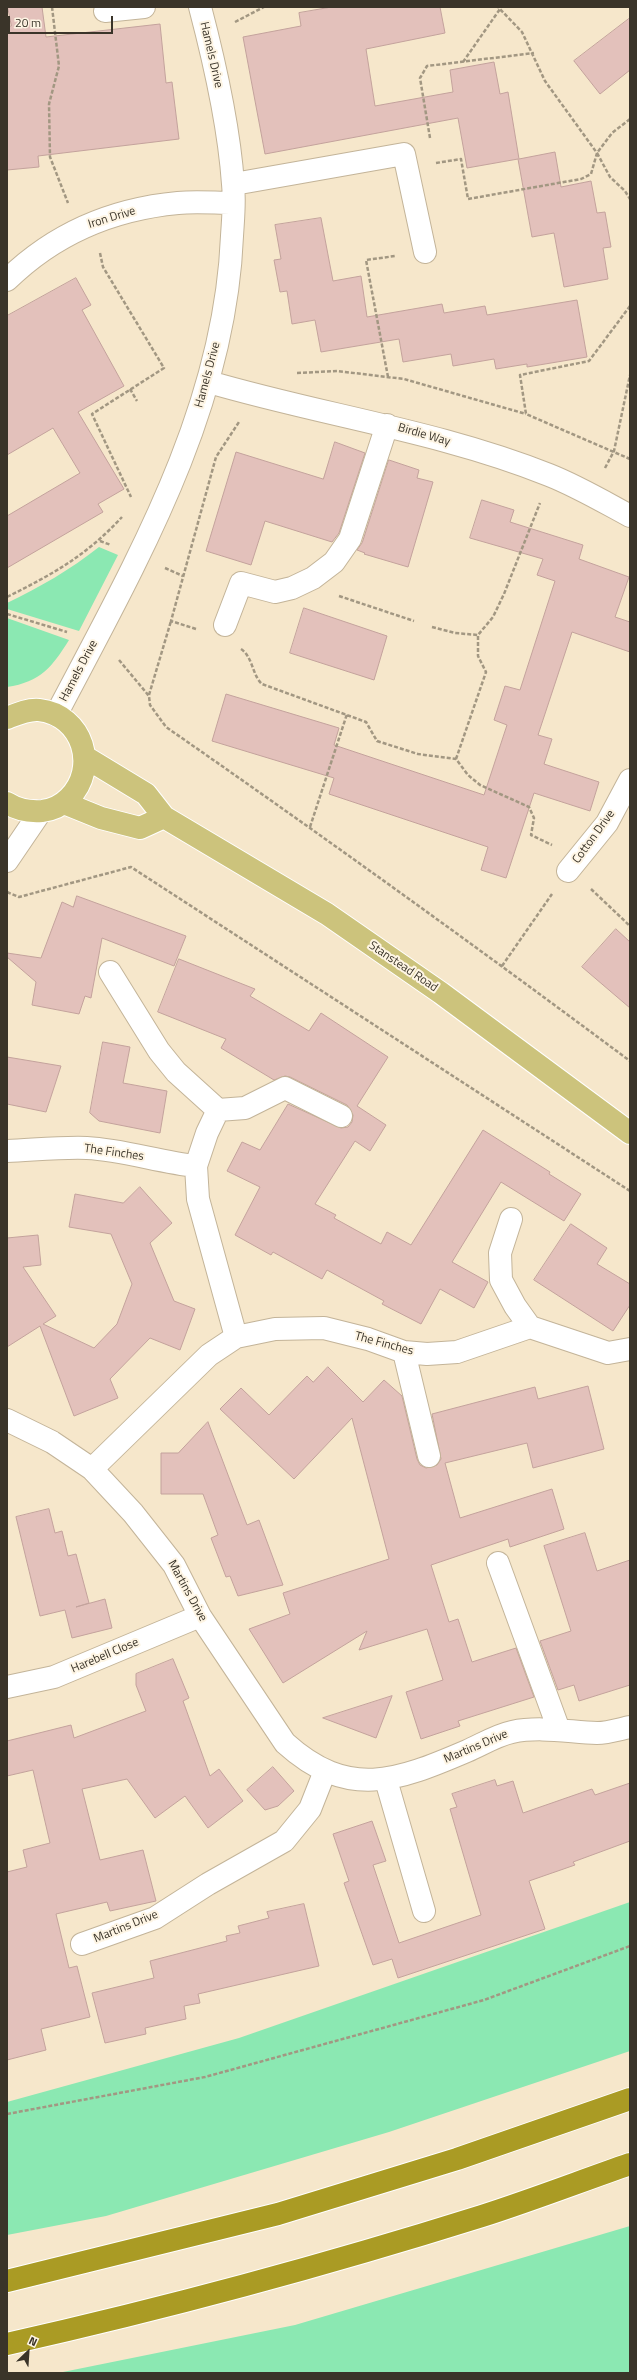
<!DOCTYPE html>
<html>
<head>
<meta charset="utf-8">
<style>
  body { margin:0 }
  #map { position:relative; width:637px; height:2380px; overflow:hidden; background:#f6e7cb; font-family:"Titillium Web",sans-serif }
  canvas { display:block }
  .frame { position:absolute; inset:0; border:8px solid #3a3429; pointer-events:none }
  .north { position:absolute; left:8px; top:2332px; width:40px; height:40px; -webkit-text-stroke:3px #fef5e4; paint-order:stroke; rotate:25deg; font-size:11px; font-weight:700; line-height:16px; text-align:center; color:#3a3429 }
  .north::after { content:''; display:block; margin:auto; width:14px; height:18px; background:#3a3429; clip-path:polygon(50% 0,100% 100%,50% 72%,0 100%) }
  .scale { position:absolute; left:8px; top:16px; width:105px; height:18px; box-sizing:border-box; border:2px solid #3a3429; border-top:0; padding-left:5px; font-size:12px; line-height:14px; white-space:nowrap; color:#3a3429; -webkit-text-stroke:3px #fef5e4; paint-order:stroke }
</style>
</head>
<body>
<div id="map">
<canvas width="637" height="2380"></canvas>
<div class="frame"></div>
<div class="north">N</div>
<div class="scale">20 m</div>
</div>
<script>
const ctx = document.querySelector('canvas').getContext('2d');
ctx.lineJoin = 'round';
function paint(path, color) {
  ctx.fillStyle = color;
  ctx.fill(path, 'evenodd');
}
function trace(path, color, width, dash) {
  ctx.strokeStyle = color;
  ctx.lineWidth = width;
  ctx.lineCap = dash ? 'butt' : 'round';
  ctx.setLineDash(dash || []);
  ctx.stroke(path);
}
function write(font, color, halo, rows, align = 'center') {
  ctx.font = font + ' "Titillium Web",sans-serif';
  ctx.lineWidth = 4;
  ctx.setLineDash([]);
  ctx.textBaseline = 'middle';
  ctx.strokeStyle = halo;
  ctx.fillStyle = color;
  for (const [text, x, y, turn = 0] of rows) {
    ctx.save();
    ctx.translate(x, y);
    ctx.rotate((+turn || 0) * Math.PI / 180);
    ctx.textAlign = isNaN(turn) ? turn : align;
    if (halo) ctx.strokeText(text, 0, 0);
    ctx.fillText(text, 0, 0);
    ctx.restore();
  }
}
const green = new Path2D(`
  M99,547L118,555L79,631L7,609V603C40,587 70,570 99,547Z
  M7,618L69,640C52,667 41,682 7,687Z
  M630,1902V2051L389,2132L106,2216L7,2235V2102L239,2038Z
  M630,2226V2373H58L295,2325Z`);
const building = new Path2D(`
  M8,7H42L46,37L160,24L166,83L172,82L179,139L38,156L39,167L7,170V27L11,26Z
  M332,7H440L445,33L366,49L375,106L453,92L450,70L494,62L500,94L508,92L519,159L555,152L561,187L591,181L597,213L605,212L611,247L603,248L608,279L564,287L554,233L532,237L518,159L467,168L458,118L265,154L243,37L301,26L299,13Z
  M630,18V70L600,94L574,61Z
  M321,218L333,281L361,276L367,317L442,304L444,313L485,306L487,315L577,300L587,357L527,367V364L496,369L494,359L453,366L451,354L403,362L399,339L321,352L315,320L292,324L287,291L280,292L274,260L281,259L275,225Z
  M76,278L91,305L82,310L124,386L78,412L124,489L98,504L103,512L7,568V516L80,473L53,428L7,455V316Z
  M335,442L365,453L339,533L332,542L265,521L251,565L206,551L236,452L323,479Z
  M389,460L419,470L417,478L433,482L408,567L364,554L365,553L357,550L362,543Z
  M482,500L514,510L510,522L583,545L579,559L629,577L615,617L630,622V652L572,632L538,735L552,739L544,764L599,782L590,811L534,793L506,878L481,870L488,847L329,794L334,778L212,741L226,694L339,728L334,745L484,795L507,725L494,720L505,686L520,690L555,581L537,575L543,559L470,538Z
  M304,608L387,636L374,680L290,653Z
  M77,896L186,936L174,966L102,938L91,998L85,996L79,1014L32,1005L36,982L7,957V953L41,958L62,902L73,907Z
  M616,929L630,942V1008L582,967Z
  M179,959L255,989L250,996L309,1031L321,1013L388,1057L357,1106L386,1125L370,1151L355,1141L315,1204L336,1215L334,1218L381,1244L387,1232L411,1245L483,1130L550,1172L549,1174L581,1194L564,1221L501,1182L452,1262L488,1282L474,1308L440,1289L421,1324L382,1304L384,1301L327,1270L322,1279L273,1252L271,1255L235,1235L260,1187L227,1171L242,1142L260,1150L288,1104L341,1128L348,1127L352,1122L353,1115L347,1105L290,1077L285,1076L274,1080L221,1048L226,1039L158,1012Z
  M103,1042L130,1047L123,1083L167,1091L160,1133L99,1121L90,1113Z
  M7,1057L61,1066L46,1112L7,1104Z
  M140,1187L172,1223L150,1243L174,1301L195,1309L180,1350L150,1338L110,1379L118,1398L74,1416L40,1326L7,1347V1238L38,1235L41,1265L23,1267L56,1316L43,1324L94,1348L117,1324L132,1284L111,1234L69,1227L75,1194L123,1203Z
  M571,1224L607,1248L597,1264L630,1284V1305L613,1331L534,1280Z
  M328,1367L363,1402L384,1380L402,1396L417,1459L420,1465L426,1468L437,1465L441,1459L432,1414L535,1387L538,1399L588,1386L604,1449L533,1468L527,1443L445,1463L460,1518L552,1489L564,1529L510,1547L508,1539L431,1565L449,1622L458,1619L472,1662L516,1648L534,1697L458,1721L460,1726L421,1739L406,1692L443,1680L427,1629L359,1650L367,1631L283,1683L249,1629L290,1614L283,1593L389,1559L352,1418L294,1479L220,1409L241,1388L269,1415L307,1376L313,1382Z
  M208,1422L247,1525L259,1520L283,1585L238,1596L230,1576L226,1577L211,1538L218,1535L203,1494H161V1453H178Z
  M49,1509L55,1533L62,1531L68,1556L76,1554L89,1603L76,1607L105,1599L112,1628L72,1638L65,1610L40,1616L16,1517Z
  M585,1533L597,1571L630,1560V1685L579,1701L574,1685L558,1690L540,1641L571,1631L544,1546Z
  M173,1659L189,1698L183,1701L210,1776L219,1769L243,1801L208,1828L185,1796L155,1818L127,1779L82,1789L100,1860L143,1850L156,1901L110,1911L107,1902L56,1914L69,1968L77,1966L90,2017L41,2029L46,2050L7,2060V1872L27,1867L23,1850L50,1843L33,1770L7,1776V1741L71,1725L74,1738L146,1711L136,1685V1674Z
  M392,1696L376,1738L323,1718Z
  M273,1767L294,1791L278,1806L265,1810L247,1790Z
  M495,1780L497,1786L513,1781L523,1813L592,1789L595,1795L630,1783V1841L573,1862L575,1865L529,1881L545,1929L398,1978L392,1959L373,1965L344,1883L349,1881L333,1834L372,1821L386,1861L373,1865L399,1943L481,1915L450,1809L457,1807L452,1794Z
  M304,1904L319,1966L198,1994L200,2003L184,2006L186,2019L145,2028L146,2034L105,2043L92,1993L154,1978L150,1961L227,1941L226,1936L240,1933L238,1926L269,1918L267,1912Z`);
const path = new Path2D(`
  M52,7L59,66L49,104L50,157L68,203
  M235,22L264,7
  M463,62L500,9
  M630,119L612,133L597,153L610,177L625,191L630,199
  M430,138L420,78L427,66L534,53
  M436,163L461,159L468,199L581,179L591,174L597,153L545,81L522,32L498,7
  M100,253L103,267L164,368L92,414L131,497
  M630,306L589,361L520,375L526,414L630,459
  M297,373L337,371L404,379L526,414
  M388,377L366,260L395,256
  M130,389L137,401
  M605,468L614,451L630,375
  M100,541L111,545
  M165,568L183,576
  M339,596L414,621
  M7,597C53,574 86,556 122,517
  M7,614L67,632
  M432,627L455,633L478,635
  M196,629L171,621L216,457L239,422
  M241,649C253,657 252,675 262,684L366,722L377,741L418,754L456,759L468,775L480,785L529,807L534,818L531,835L552,845
  M119,660L149,696L150,705L166,727C323,836 477,947 630,1061
  M149,695L171,621
  M456,759L486,672L478,656V635L493,617L504,594L540,503
  M310,827L347,714
  M591,889L630,926
  M7,892L19,897L131,867L630,1191
  M502,966L552,894
  M7,2114L205,2077L484,2000L630,1946`);
const minor = new Path2D(`
  M105,11L144,7
  M234,184L404,154L425,252
  M7,280C54,234 113,209 178,203C196,201 215,203 233,203
  M209,382C321,415 439,431 549,475C577,486 604,502 630,516
  M225,625L241,583L275,592L292,588L313,578L334,562L350,539L387,425
  M56,715C135,564 225,411 232,236C233,219 235,201 233,184C229,125 215,64 200,7
  M7,861L41,811
  M568,871L607,823L630,780
  M110,972L159,1051L176,1072L218,1110L245,1108L285,1088L341,1116
  M218,1110L207,1133L196,1166L198,1199L236,1337
  M7,1151C33,1150 61,1147 87,1148C124,1150 159,1162 196,1166
  M511,1219L500,1253L501,1280L515,1306L530,1327L608,1353L630,1349
  M404,1352L429,1456
  M7,1420L52,1442L92,1469L133,1513L174,1565L200,1616L285,1743C348,1800 397,1781 467,1751C481,1745 497,1735 512,1732C540,1726 569,1732 597,1733C608,1733 620,1729 630,1727
  M92,1469L209,1355L236,1337L275,1329L324,1328L368,1339L404,1352L427,1354L457,1352L530,1327
  M498,1563L559,1730
  M7,1687L54,1677L200,1616
  M386,1780L424,1911
  M82,1944L155,1918L208,1884L284,1841L310,1809L325,1771`);
const major = new Path2D(`
  M7,718C17,714 28,709 39,710C83,715 99,768 69,798C62,805 52,810 42,811C29,812 18,810 7,803
  M85,757L146,794L164,817L327,914L441,993L630,1133
  M64,803L101,818L140,828L164,817`);
const highway = new Path2D(`
  M7,2281L278,2214L457,2159L630,2099
  M7,2344C167,2308 326,2265 482,2216C532,2200 581,2181 630,2164`);
const streetNames = [
  ["Hamels Drive",211,55,77],
  ["Iron Drive",112,218,-17],
  ["Hamels Drive",208,375,-75],
  ["Birdie Way",424,435,16],
  ["Hamels Drive",79,671,-62],
  ["Cotton Drive",594,837,-54],
  ["Stanstead Road",403,967,34],
  ["The Finches",114,1153,8],
  ["The Finches",384,1344,15],
  ["Martins Drive",187,1591,61],
  ["Harebell Close",105,1656,-23],
  ["Martins Drive",476,1747,-23],
  ["Martins Drive",126,1927,-22]
];
paint(green, '#8be8b2');
paint(building, '#e3c1bb');
trace(building, '#c3a29c', 1);
trace(minor, '#c3b499', 24);
trace(major, '#fff', 24);
trace(highway, '#fff', 24);
trace(path, '#a29782', 2.5, [4, 2]);
trace(minor, '#fff', 22);
trace(major, '#ccc37c', 22);
trace(highway, '#aa9b24', 22);
write('12px', '#3a3429', '#fef5e4', streetNames);
</script>
</body>
</html>
